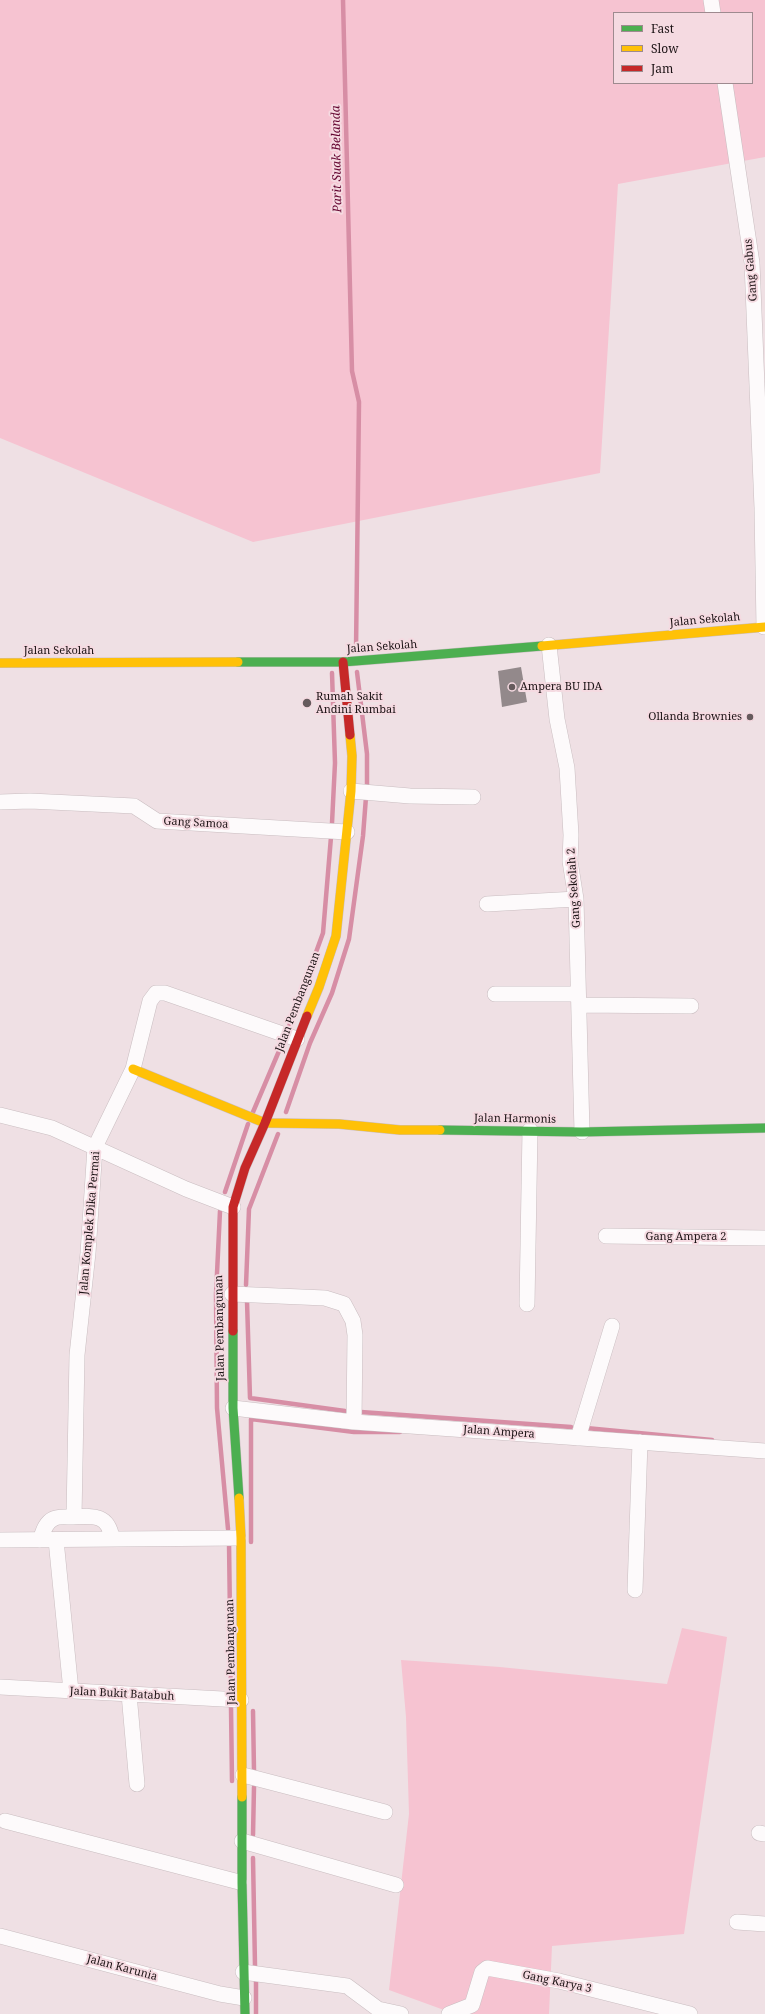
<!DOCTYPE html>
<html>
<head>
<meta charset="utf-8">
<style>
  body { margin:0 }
  #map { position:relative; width:765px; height:2014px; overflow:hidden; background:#efe0e4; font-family:"Noto Serif",serif }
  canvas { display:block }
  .legend { position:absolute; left:613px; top:12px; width:140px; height:72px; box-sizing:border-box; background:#f5dae1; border:1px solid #9e8a8f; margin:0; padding:5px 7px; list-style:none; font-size:12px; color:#1c1315 }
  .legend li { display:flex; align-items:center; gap:8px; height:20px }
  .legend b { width:20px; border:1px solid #9e8a8f }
</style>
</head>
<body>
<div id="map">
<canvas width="765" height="2014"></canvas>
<ul class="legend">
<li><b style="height:5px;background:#4caf50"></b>Fast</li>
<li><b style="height:5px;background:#ffc107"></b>Slow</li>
<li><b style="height:5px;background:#c62828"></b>Jam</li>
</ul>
</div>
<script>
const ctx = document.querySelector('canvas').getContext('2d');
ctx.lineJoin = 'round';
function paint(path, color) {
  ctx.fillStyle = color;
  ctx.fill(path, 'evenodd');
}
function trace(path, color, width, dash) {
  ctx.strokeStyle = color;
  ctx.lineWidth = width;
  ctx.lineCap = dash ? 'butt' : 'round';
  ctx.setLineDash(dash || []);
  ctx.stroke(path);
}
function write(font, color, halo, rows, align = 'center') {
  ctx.font = font + ' "Noto Serif",serif';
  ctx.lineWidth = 4;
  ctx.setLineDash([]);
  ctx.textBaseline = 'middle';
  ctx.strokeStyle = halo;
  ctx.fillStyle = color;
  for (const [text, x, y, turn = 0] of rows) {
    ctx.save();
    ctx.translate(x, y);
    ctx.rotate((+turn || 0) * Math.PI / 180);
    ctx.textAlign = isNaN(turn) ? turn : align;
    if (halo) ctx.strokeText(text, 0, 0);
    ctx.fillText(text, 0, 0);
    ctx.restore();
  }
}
const green = new Path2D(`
  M0,0H765V157L618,184L600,473L253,542L0,438ZM614,13H752V83H614Z
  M682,1628L727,1637L684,1934L552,1946L549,2014H455L389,1990L409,1814L406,1717L401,1660L500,1667L667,1684Z`);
const stream = new Path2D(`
  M343,0L352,371L359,402L356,650L350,651
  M357,672L367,754V787
  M332,673L335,763L332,823
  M287,1032L323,933L331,837
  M253,1112L285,1037
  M286,1112L310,1043L332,993L349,939L363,836L366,797
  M225,1192L248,1124
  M220,1211L216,1294L217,1408L228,1529
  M246,1285L249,1209L278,1134
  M247,1301L250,1398L345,1411
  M361,1412L571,1427
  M586,1428L712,1440
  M229,1542L231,1694
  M251,1542V1419L354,1432H400
  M231,1707L232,1781
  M253,1711L254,1771
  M253,1835L254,1787
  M253,1858L255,1966
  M256,1980V2014`);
const building = new Path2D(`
  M521,667L527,702L502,707L498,671Z`);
const street = new Path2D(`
  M711,0L713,13
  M725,83L752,263L762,508L764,627
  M549,645L557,719L567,768L571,835L570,861L576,899L582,1132
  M351,791L410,796L473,797
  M0,802L30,801L134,806L157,821L347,832
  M487,904L576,899
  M495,994H578
  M580,1005L691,1006
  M0,1115L52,1128L186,1189L233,1207
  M606,1236L765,1238
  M232,1294L325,1298L344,1304L353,1321L355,1335L354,1422
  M527,1304L530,1130
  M233,1408L354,1422L765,1451
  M578,1438L612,1326
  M74,1517L77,1355L88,1253L95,1147L133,1069L150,1001L156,993H165L297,1039
  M0,1540L238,1538
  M40,1540C43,1532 45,1523 53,1519C57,1516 66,1517 71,1517C92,1516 108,1513 112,1538
  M56,1540L71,1691
  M635,1590L640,1442
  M0,1687L241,1700
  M129,1694L137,1784
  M243,1775L385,1812
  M5,1821L239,1882
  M759,1833L765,1834
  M242,1841L396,1885
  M737,1922L765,1924
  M0,1936L220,1994L244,1998
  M243,1972L347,1986L378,2009L401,2014
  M449,2014L472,2005L482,1972L487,1968L559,1981L690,2014`);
const fast = new Path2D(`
  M238,662H343L542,646
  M440,1130L582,1132L765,1128
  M233,1331V1408L239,1498
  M242,1797V1883L245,2014`);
const slow = new Path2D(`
  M542,646L765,627
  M0,663L238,662
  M307,1016L319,987L336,936L351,791L352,756L350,735
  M133,1069L265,1123L339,1124L400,1130H440
  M239,1498L241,1538L242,1797`);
const jam = new Path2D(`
  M343,662L350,735
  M233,1331V1207L245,1168L265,1123L307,1016`);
const markers = [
  [512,687,4,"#665b5d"],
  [307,703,5,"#665b5d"],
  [750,717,4,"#665b5d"]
];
const streetNames = [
  ["Gang Gabus",751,270,-95],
  ["Jalan Sekolah",705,620,-5],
  ["Jalan Sekolah",382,647,-4],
  ["Jalan Sekolah",59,651],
  ["Gang Samoa",196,823,3],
  ["Gang Sekolah 2",574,888,-94],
  ["Jalan Pembangunan",298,1002,-69],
  ["Jalan Harmonis",515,1119,1],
  ["Jalan Komplek Dika Permai",90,1223,-85],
  ["Gang Ampera 2",686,1237],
  ["Jalan Pembangunan",220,1328,-91],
  ["Jalan Ampera",499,1432,4],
  ["Jalan Pembangunan",231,1652,-91],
  ["Jalan Bukit Batabuh",122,1694,3],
  ["Jalan Karunia",122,1968,15],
  ["Gang Karya 3",557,1982,12]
];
const poiNames = [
  ["Ampera BU IDA",520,687],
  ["Rumah Sakit",316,697],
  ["Andini Rumbai",316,710],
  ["Ollanda Brownies",742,717,"right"]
];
const waterNames = [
  ["Parit Suak Belanda",337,159,-91]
];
paint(green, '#f6c3d1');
trace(stream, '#d78ea5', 4.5);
paint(building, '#93898b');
trace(street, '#c9bdc0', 16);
trace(fast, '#c9bdc0', 10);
trace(slow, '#c9bdc0', 10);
trace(jam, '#c9bdc0', 10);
trace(street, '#fdfafb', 15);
trace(fast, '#4caf50', 9);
trace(slow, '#ffc107', 9);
trace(jam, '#c62828', 9);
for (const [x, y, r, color] of markers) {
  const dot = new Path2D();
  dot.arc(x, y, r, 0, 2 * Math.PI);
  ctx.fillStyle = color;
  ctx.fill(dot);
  trace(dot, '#f5dae1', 1.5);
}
write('11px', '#1c1315', '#f5dae1', streetNames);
write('11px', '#1c1315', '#f5dae1', poiNames, 'left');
write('italic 12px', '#650732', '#f5dae1', waterNames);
</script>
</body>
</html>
